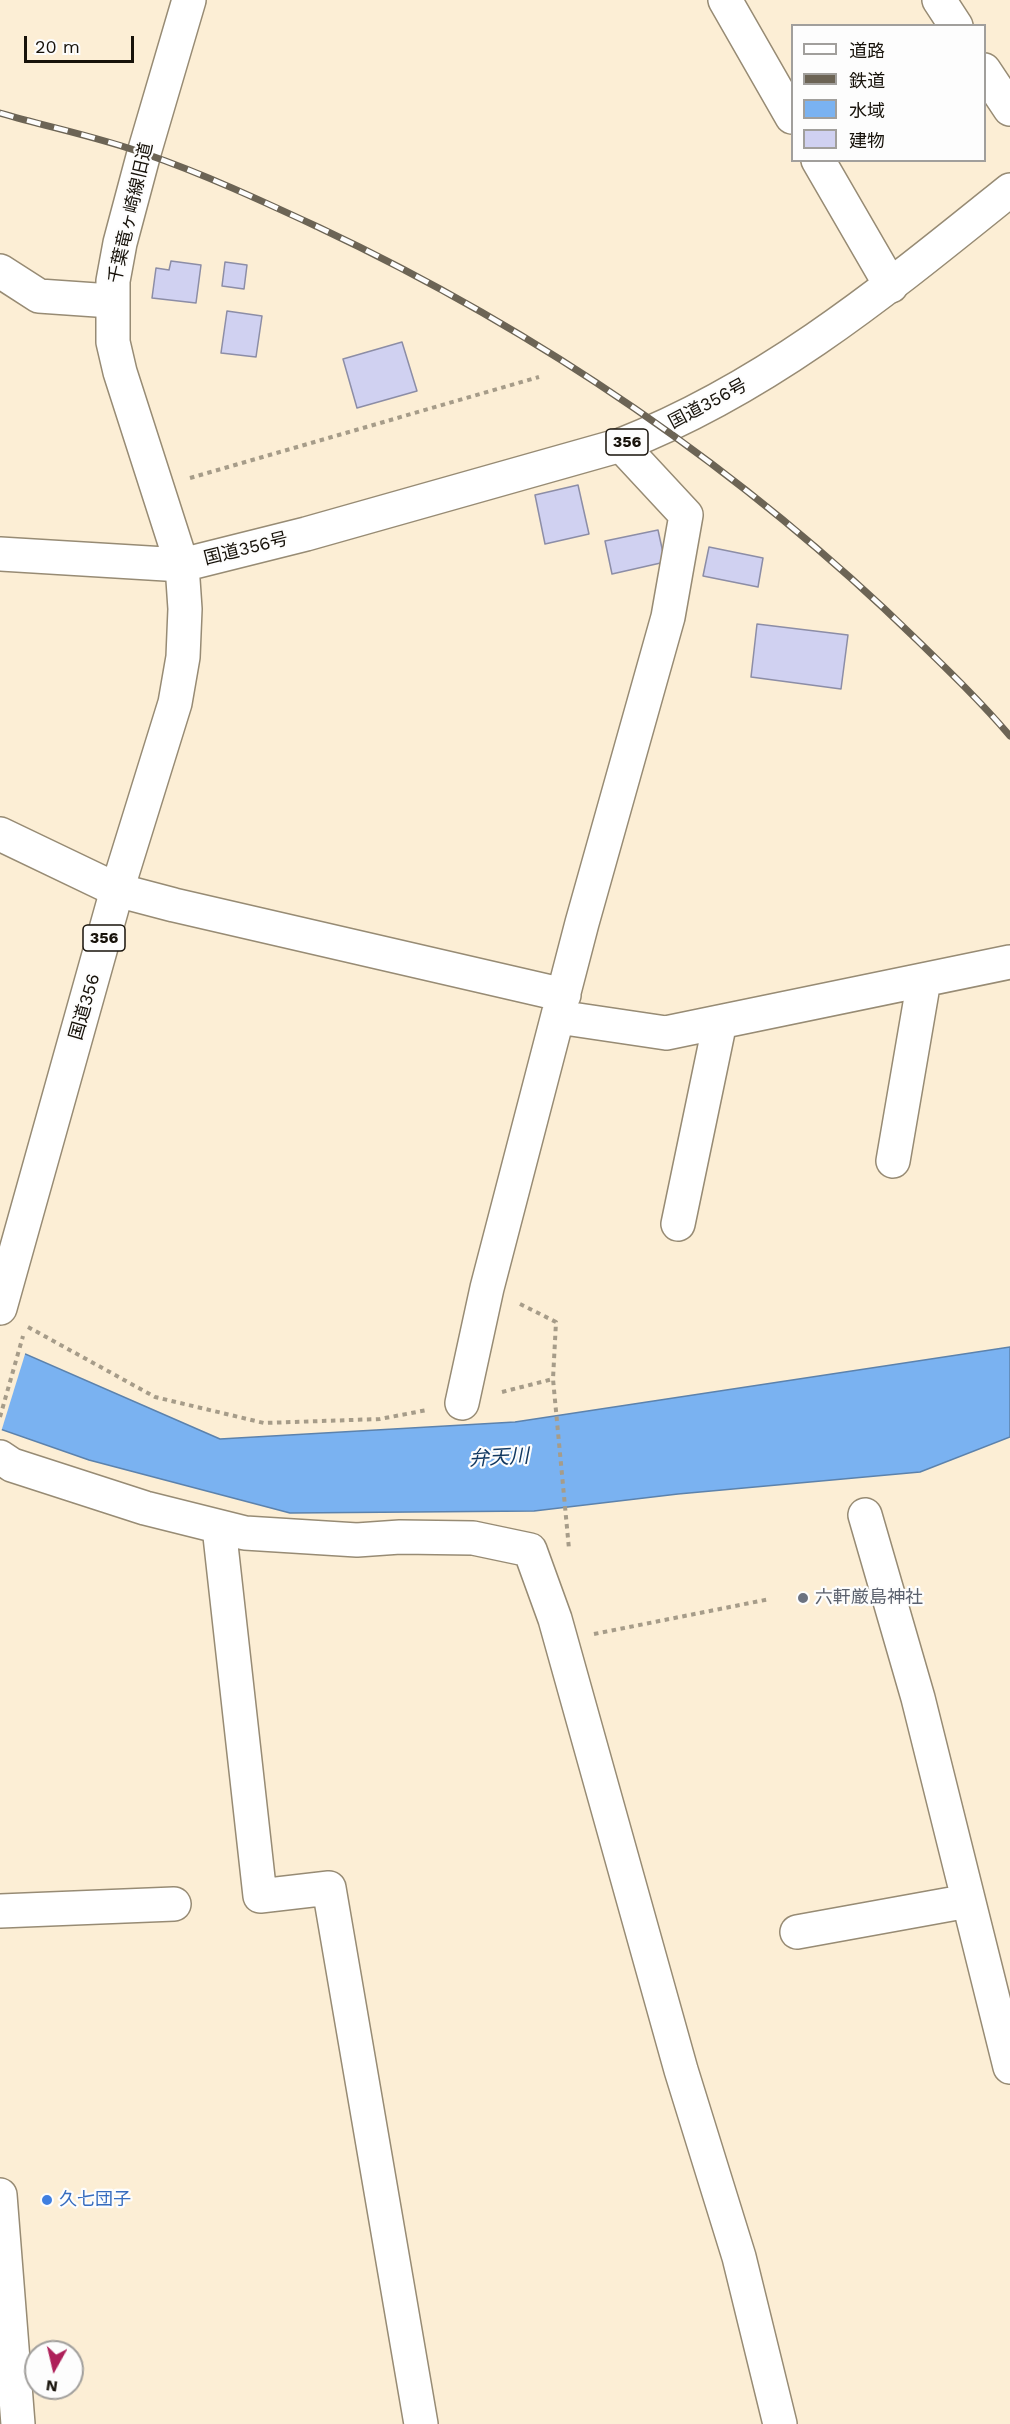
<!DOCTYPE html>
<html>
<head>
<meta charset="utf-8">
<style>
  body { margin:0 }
  #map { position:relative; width:1010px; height:2424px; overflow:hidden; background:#fceed5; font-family:"Work Sans","Noto Sans JP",sans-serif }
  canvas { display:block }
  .legend { position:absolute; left:791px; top:24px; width:195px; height:138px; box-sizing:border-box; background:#fdfdfd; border:2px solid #a19f9c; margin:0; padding:8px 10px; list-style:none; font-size:18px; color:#17120a }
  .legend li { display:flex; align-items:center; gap:12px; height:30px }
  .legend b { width:30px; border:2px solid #a19f9c }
  .north { position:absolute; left:24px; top:2340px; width:60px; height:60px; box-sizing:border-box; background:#fdfdfd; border:2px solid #a19f9c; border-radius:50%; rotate:188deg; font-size:16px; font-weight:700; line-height:24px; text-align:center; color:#17120a }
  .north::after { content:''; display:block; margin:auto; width:21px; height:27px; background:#ae2059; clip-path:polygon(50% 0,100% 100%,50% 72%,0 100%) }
  .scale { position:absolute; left:24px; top:36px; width:110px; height:27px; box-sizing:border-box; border:3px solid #17120a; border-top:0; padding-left:8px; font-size:18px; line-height:21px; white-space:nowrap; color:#17120a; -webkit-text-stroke:4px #fdfdfd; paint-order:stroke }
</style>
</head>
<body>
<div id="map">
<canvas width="1010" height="2424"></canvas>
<ul class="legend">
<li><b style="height:8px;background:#fff"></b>道路</li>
<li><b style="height:8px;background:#6c6455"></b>鉄道</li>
<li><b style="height:16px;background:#7ab2f1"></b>水域</li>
<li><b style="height:16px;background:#d0d1f1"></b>建物</li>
</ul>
<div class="north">N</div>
<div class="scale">20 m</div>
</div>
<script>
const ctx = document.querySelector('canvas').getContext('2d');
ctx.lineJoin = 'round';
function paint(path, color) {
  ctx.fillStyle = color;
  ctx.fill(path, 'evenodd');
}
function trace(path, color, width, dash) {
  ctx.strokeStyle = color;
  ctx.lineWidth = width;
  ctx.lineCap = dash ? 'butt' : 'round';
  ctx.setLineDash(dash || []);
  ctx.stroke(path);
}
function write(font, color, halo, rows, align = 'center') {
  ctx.font = font + ' "Work Sans","Noto Sans JP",sans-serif';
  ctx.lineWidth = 4.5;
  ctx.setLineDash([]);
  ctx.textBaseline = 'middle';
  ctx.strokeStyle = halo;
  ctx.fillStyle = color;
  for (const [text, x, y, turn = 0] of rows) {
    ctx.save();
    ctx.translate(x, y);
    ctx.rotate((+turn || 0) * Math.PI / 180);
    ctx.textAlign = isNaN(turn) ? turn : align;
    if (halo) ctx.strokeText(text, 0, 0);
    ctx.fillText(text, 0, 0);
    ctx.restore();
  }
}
const water = new Path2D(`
  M0,1343L220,1439L515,1422L1010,1347V1437L920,1472L678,1494L534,1511L290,1513L89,1460L0,1429Z`);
const pier = new Path2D(`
  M0,1340L26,1351L1,1432H0Z`);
const building = new Path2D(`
  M171,261L201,265L196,303L152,298L156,268L169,270Z
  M225,262L247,265L244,289L222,286Z
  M227,311L262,316L256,357L221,353Z
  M402,342L417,391L357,408L343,359Z
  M578,485L589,534L545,544L535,495Z
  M658,530L665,562L612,574L605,541Z
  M709,547L763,558L758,587L703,576Z
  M757,624L848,635L841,689L751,677Z`);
const path = new Path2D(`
  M190,478L539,377
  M520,1304L556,1322L553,1379L569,1549
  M28,1327L155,1397L264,1423L380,1419L427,1410
  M502,1392L553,1379
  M0,1417L23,1336
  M594,1634L770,1599`);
const street = new Path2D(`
  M725,0L792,117
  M939,0L956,26
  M984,70L1010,109
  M818,160L891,286
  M0,271L39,296L111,301
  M0,834L117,890L174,905L564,995
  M558,1017L666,1033L1010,962
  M893,1161L924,980
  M678,1224L720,1022
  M462,1403L487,1288L582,923L668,617L686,515L621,445
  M0,1457L12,1465L145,1508L245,1533L357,1540L400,1537L473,1538L530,1550L555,1619L681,2070L739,2257L780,2424
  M865,1515L918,1698L1010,2067
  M219,1527L260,1896L329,1888L421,2424
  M0,1911L174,1904
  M797,1932L968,1901`);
const secondary = new Path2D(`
  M0,554L182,565L120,372L113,342V281L120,243L144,153L189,0`);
const highway = new Path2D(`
  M0,1308L117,890L175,703L183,657L185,609L182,565L306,534L621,445C769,387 888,288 1010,190
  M0,2195L18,2424`);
const rail = new Path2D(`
  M0,113C48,127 99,137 146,154C204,174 262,201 318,227C539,331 743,470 917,640C949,671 981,702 1010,736`);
const markers = [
  [803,1598,6,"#6b7280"],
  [47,2200,6,"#3f7fe0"]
];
const shields = [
  [627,442,42],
  [104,938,42]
];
const shieldNames = [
  ["356",627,442],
  ["356",104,938]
];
const streetNames = [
  ["千葉竜ヶ崎線旧道",131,213,-77],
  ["国道356号",708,404,-28],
  ["国道356号",246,549,-14],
  ["国道356",85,1007,-74]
];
const worshipNames = [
  ["六軒厳島神社",815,1598]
];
const shopNames = [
  ["久七団子",59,2200]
];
const waterNames = [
  ["弁天川",499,1458,-3]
];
paint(water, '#7ab2f1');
trace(water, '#5c82ac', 1.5);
paint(pier, '#fceed5');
paint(building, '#d0d1f1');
trace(building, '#8c8da6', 1.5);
trace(street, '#978b74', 36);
trace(secondary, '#978b74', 36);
trace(highway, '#978b74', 36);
trace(path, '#a69c89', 4, [4.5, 4.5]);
trace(street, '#fff', 33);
trace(secondary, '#fff', 33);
trace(highway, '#fff', 33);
trace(rail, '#6c6455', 7);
trace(rail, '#fdfdfd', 4.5, [14]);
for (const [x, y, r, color] of markers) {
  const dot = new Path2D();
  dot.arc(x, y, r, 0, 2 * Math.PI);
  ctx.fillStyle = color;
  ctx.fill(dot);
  trace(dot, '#fdfdfd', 2);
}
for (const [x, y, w] of shields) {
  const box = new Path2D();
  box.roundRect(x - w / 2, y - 13, w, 26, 4.5);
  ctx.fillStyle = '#fdfdfd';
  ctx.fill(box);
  trace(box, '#17120a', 1.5);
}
write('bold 16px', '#17120a', null, shieldNames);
write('18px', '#17120a', '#fdfdfd', streetNames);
write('18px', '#5b616d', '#fdfdfd', worshipNames, 'left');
write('18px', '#366cbe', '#fdfdfd', shopNames, 'left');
write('italic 20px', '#123962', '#fdfdfd', waterNames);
</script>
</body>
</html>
